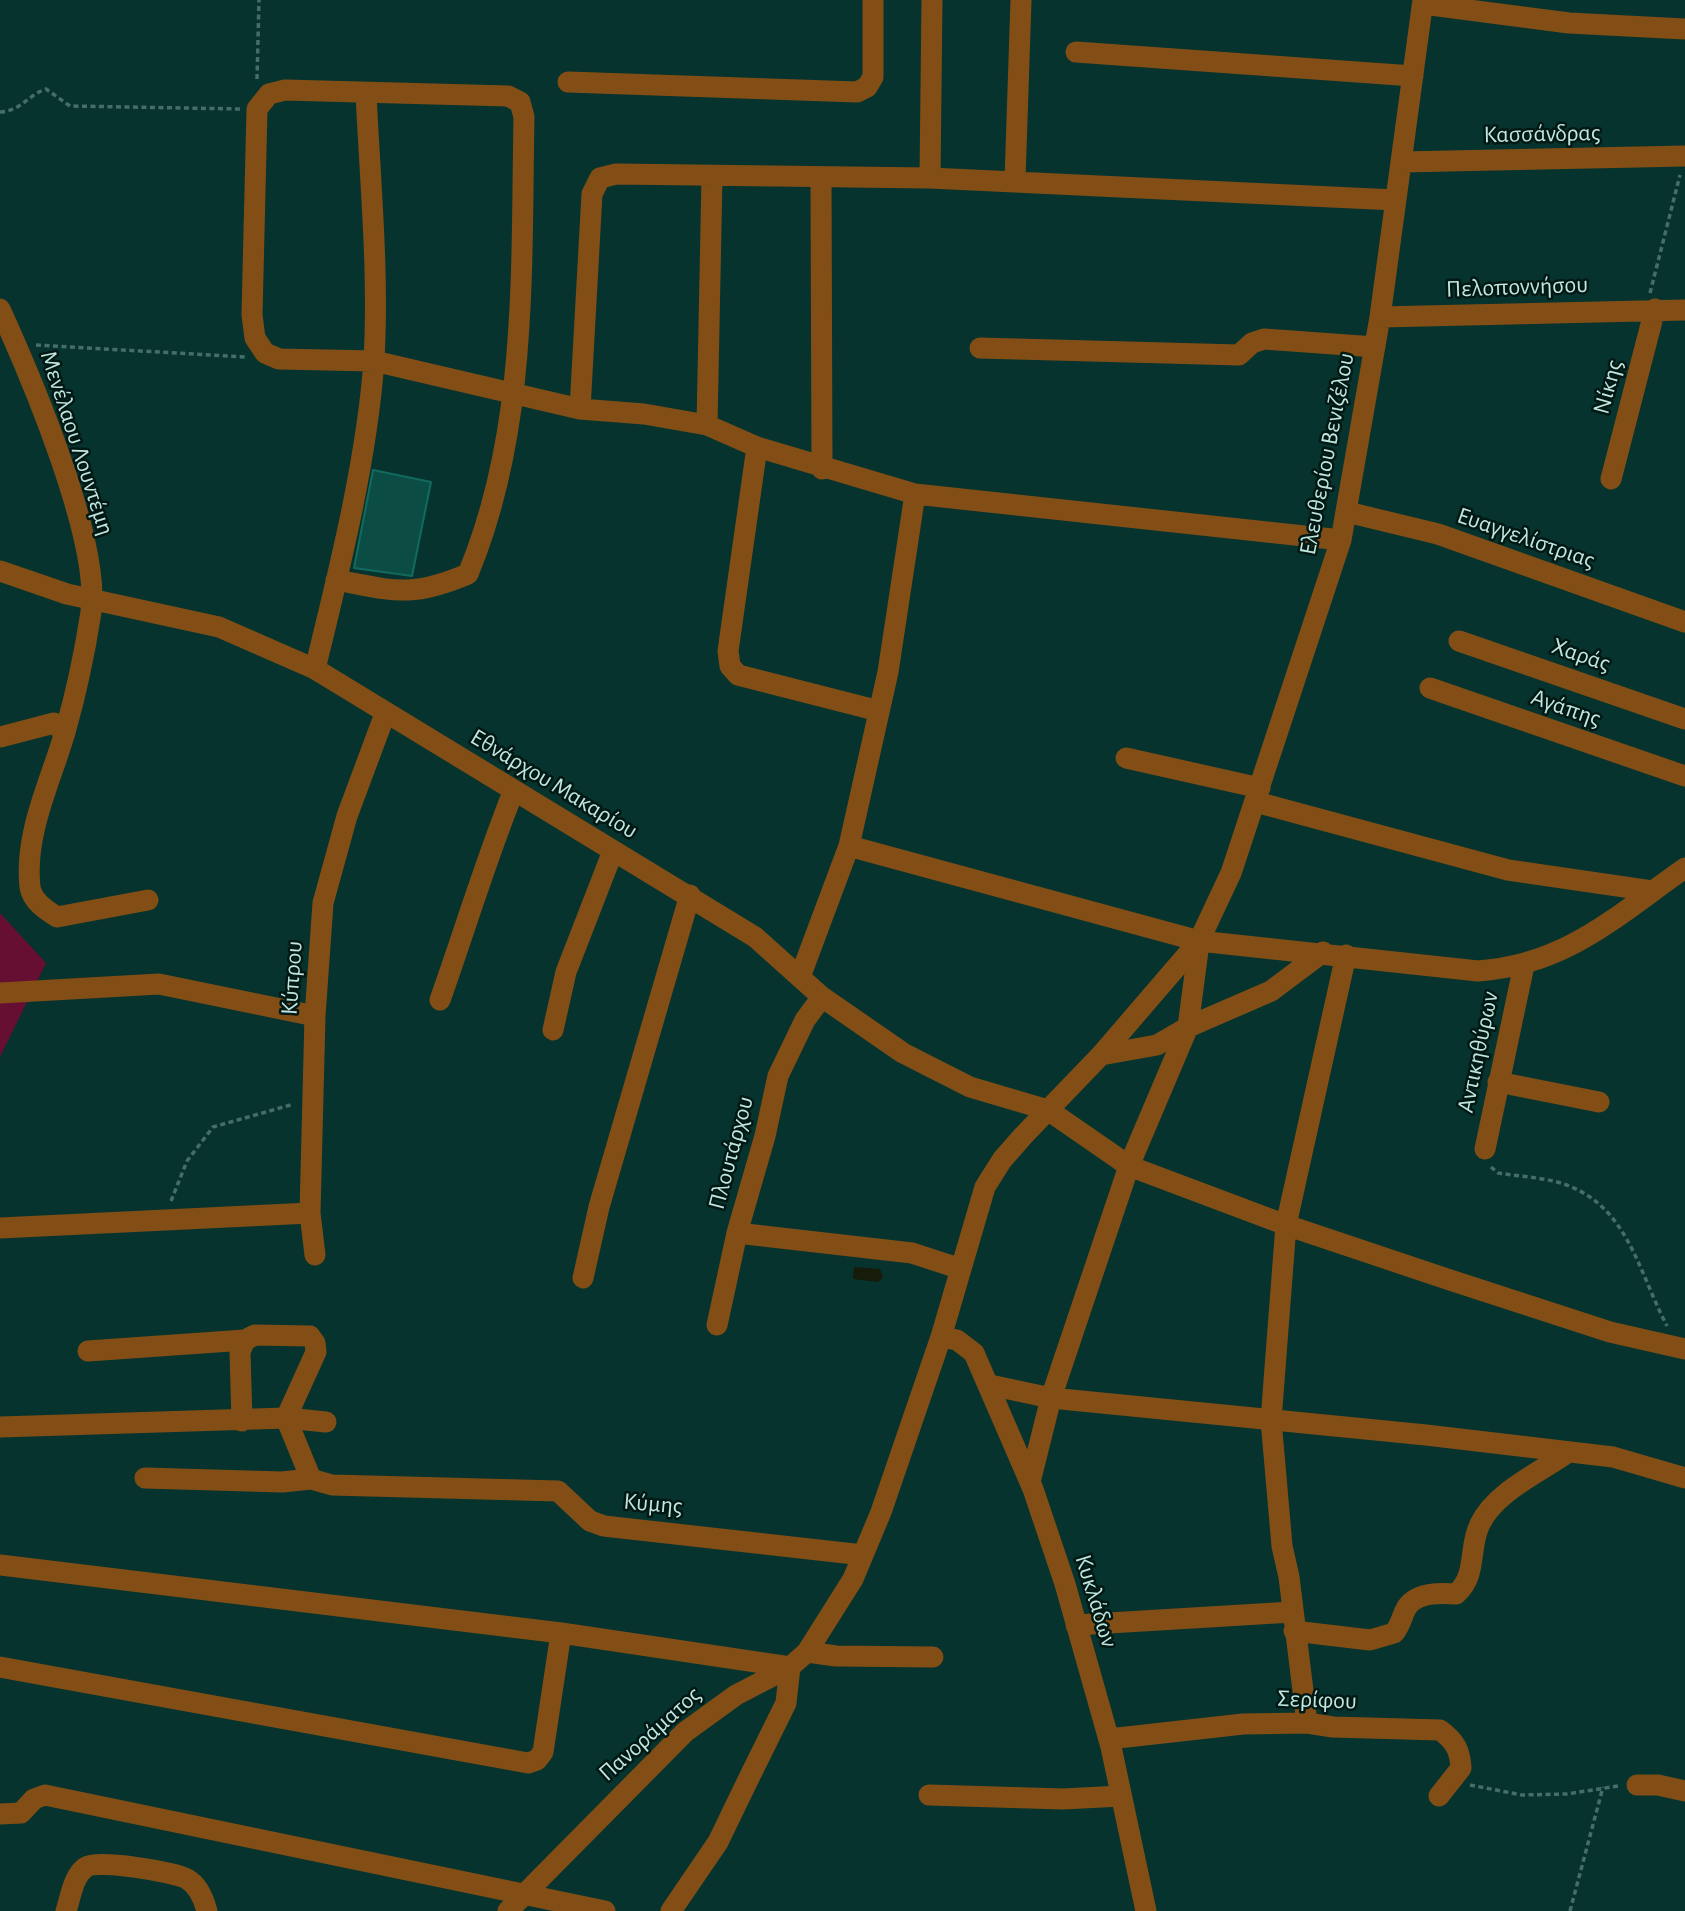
<!DOCTYPE html>
<html>
<head>
<meta charset="utf-8">
<style>
  body { margin:0 }
  canvas { display:block; background:#06332d }
</style>
</head>
<body>
<canvas width="1685" height="1911"></canvas>
<script>
const ctx = document.querySelector('canvas').getContext('2d');
ctx.lineJoin = 'round';
function paint(path, color) {
  ctx.fillStyle = color;
  ctx.fill(path, 'evenodd');
}
function trace(path, color, width, dash) {
  ctx.strokeStyle = color;
  ctx.lineWidth = width;
  ctx.lineCap = dash ? 'butt' : 'round';
  ctx.setLineDash(dash || []);
  ctx.stroke(path);
}
function write(font, color, halo, rows, align = 'center') {
  ctx.font = font + ' "Alegreya Sans",sans-serif';
  ctx.lineWidth = 5;
  ctx.setLineDash([]);
  ctx.textBaseline = 'middle';
  ctx.strokeStyle = halo;
  ctx.fillStyle = color;
  for (const [text, x, y, turn = 0] of rows) {
    ctx.save();
    ctx.translate(x, y);
    ctx.rotate((+turn || 0) * Math.PI / 180);
    ctx.textAlign = isNaN(turn) ? turn : align;
    if (halo) ctx.strokeText(text, 0, 0);
    ctx.fillText(text, 0, 0);
    ctx.restore();
  }
}
const green = new Path2D(`
  M0,913L46,963L0,1057Z`);
const water = new Path2D(`
  M854,1267L880,1269L883,1277L878,1282L853,1279Z`);
const building = new Path2D(`
  M373,470L431,482L412,576L354,568Z`);
const path = new Path2D(`
  M257,79L259,0
  M0,112C21,111 28,95 46,89L70,106L240,109
  M1650,293L1680,175
  M36,345L245,357
  M1491,1167L1498,1173C1517,1176 1538,1177 1557,1182C1627,1201 1637,1269 1667,1326
  M171,1201L187,1161L213,1127L294,1104
  M1470,1785L1522,1795L1567,1794L1618,1786
  M1570,1911L1603,1787`);
const minor = new Path2D(`
  M932,0L930,178L1395,200
  M1423,4L1569,23L1685,29
  M1076,52L1413,76
  M568,82L857,92L867,87L873,77V0
  M1401,162L1685,156
  M821,177L822,469
  M1015,180L1021,0
  M0,309C31,377 101,541 91,612C85,651 76,694 65,732C51,781 24,833 30,887C32,901 46,910 57,917L148,900
  M1380,317L1685,310
  M980,348L1239,355L1252,343L1264,339L1375,347
  M580,409L592,194L600,178L616,174L930,178
  M707,425L712,177
  M757,447L915,494L1341,540
  M1611,479L1655,309
  M1347,512L1438,534L1685,622
  M0,571L67,594L219,627L315,669L755,937L822,997L903,1053L970,1087L1048,1110L1129,1166L1286,1225L1447,1279L1610,1332L1685,1349
  M336,580C395,591 411,598 468,574C528,430 521,270 524,117L520,102L508,96L285,90L269,94L257,109L252,315L255,338L265,353L279,359L374,361L580,409L644,414L707,425L757,447L728,651L730,666L738,675L879,711
  M1459,641L1685,719
  M315,669C339,571 367,460 374,360C379,271 370,181 366,93
  M1430,688L1685,776
  M0,737L54,723L65,733
  M1126,758L1260,788
  M1256,802L1508,870L1652,891
  M849,846L888,672L915,494
  M800,977L849,846L1199,941L1478,971C1566,965 1616,916 1685,868
  M0,993L159,984L315,1016
  M822,997L805,1020L778,1076L765,1136L737,1233L912,1253L961,1269
  M440,1000C465,930 486,859 514,790
  M553,1030L566,972L613,851
  M1101,1055L1157,1045L1188,1027L1199,943
  M1498,1082L1599,1102
  M1485,1149L1524,965
  M0,1228L310,1213
  M315,1255L310,1213L315,1016L323,903L347,816L385,714
  M583,1278L599,1207L690,895
  M717,1325L737,1233
  M941,1337L957,1340L974,1353L1033,1489L1065,1584L1111,1747L1146,1911
  M88,1351L245,1340L255,1335L310,1336L315,1343L316,1352L286,1418L311,1479L332,1485L558,1491L590,1521L604,1526L863,1555
  M990,1385L1051,1398L1426,1435L1613,1457L1685,1478
  M242,1421L240,1352L245,1340
  M0,1427L286,1418L326,1422
  M145,1478L282,1482L311,1479
  M1030,1482L1051,1398L1129,1166L1188,1027L1271,991L1323,952
  M0,1565L561,1633L790,1667L786,1703L747,1782L718,1842L671,1911
  M1076,1625L1292,1612
  M1294,1631L1370,1640L1394,1633C1401,1625 1402,1615 1407,1607C1417,1592 1440,1593 1456,1594C1478,1575 1468,1547 1480,1524C1495,1492 1539,1473 1567,1453
  M807,1652L836,1656L933,1657
  M0,1667L528,1763L537,1760L543,1752L561,1633
  M1307,1723L1289,1577L1282,1546L1271,1420L1286,1225L1346,955
  M1109,1739L1243,1724L1307,1723L1333,1727L1440,1730C1455,1741 1460,1750 1461,1768L1439,1796
  M1637,1785H1658L1685,1791
  M929,1795L1063,1799L1121,1796
  M0,1814L21,1813L34,1799L45,1795L605,1911
  M66,1911C71,1896 73,1876 86,1867C96,1859 175,1872 187,1879C198,1885 204,1900 207,1911
  M508,1911L685,1732L736,1695L790,1667L807,1652L853,1579L881,1512L941,1337L985,1187L1002,1160L1023,1136L1101,1055L1199,941L1231,873L1341,540L1380,317L1423,0`);
const streetNames = [
  ["Κασσάνδρας",1542,134,-1],
  ["Πελοποννήσου",1517,287,-2],
  ["Νίκης",1608,387,-75],
  ["Μενέλαου Λουντέμη",77,443,72],
  ["Ελευθερίου Βενιζέλου",1327,454,-79],
  ["Ευαγγελίστριας",1526,538,19],
  ["Χαράς",1581,655,19],
  ["Αγάπης",1566,708,19],
  ["Εθνάρχου Μακαρίου",554,784,31],
  ["Κύπρου",292,978,-86],
  ["Αντικηθύρων",1478,1052,-78],
  ["Πλουτάρχου",731,1153,-75],
  ["Κύμης",653,1504,5],
  ["Κυκλάδων",1096,1601,73],
  ["Σερίφου",1317,1700,2],
  ["Πανοράματος",650,1734,-42]
];
paint(green, '#670e33');
paint(water, '#161b0a');
paint(building, '#0b4d45');
trace(building, '#126a5f', 2);
trace(path, '#446e68', 3.5, [5, 3.5]);
trace(minor, '#834e15', 21);
write('24px', '#c1e6de', '#011815', streetNames);
</script>
</body>
</html>
